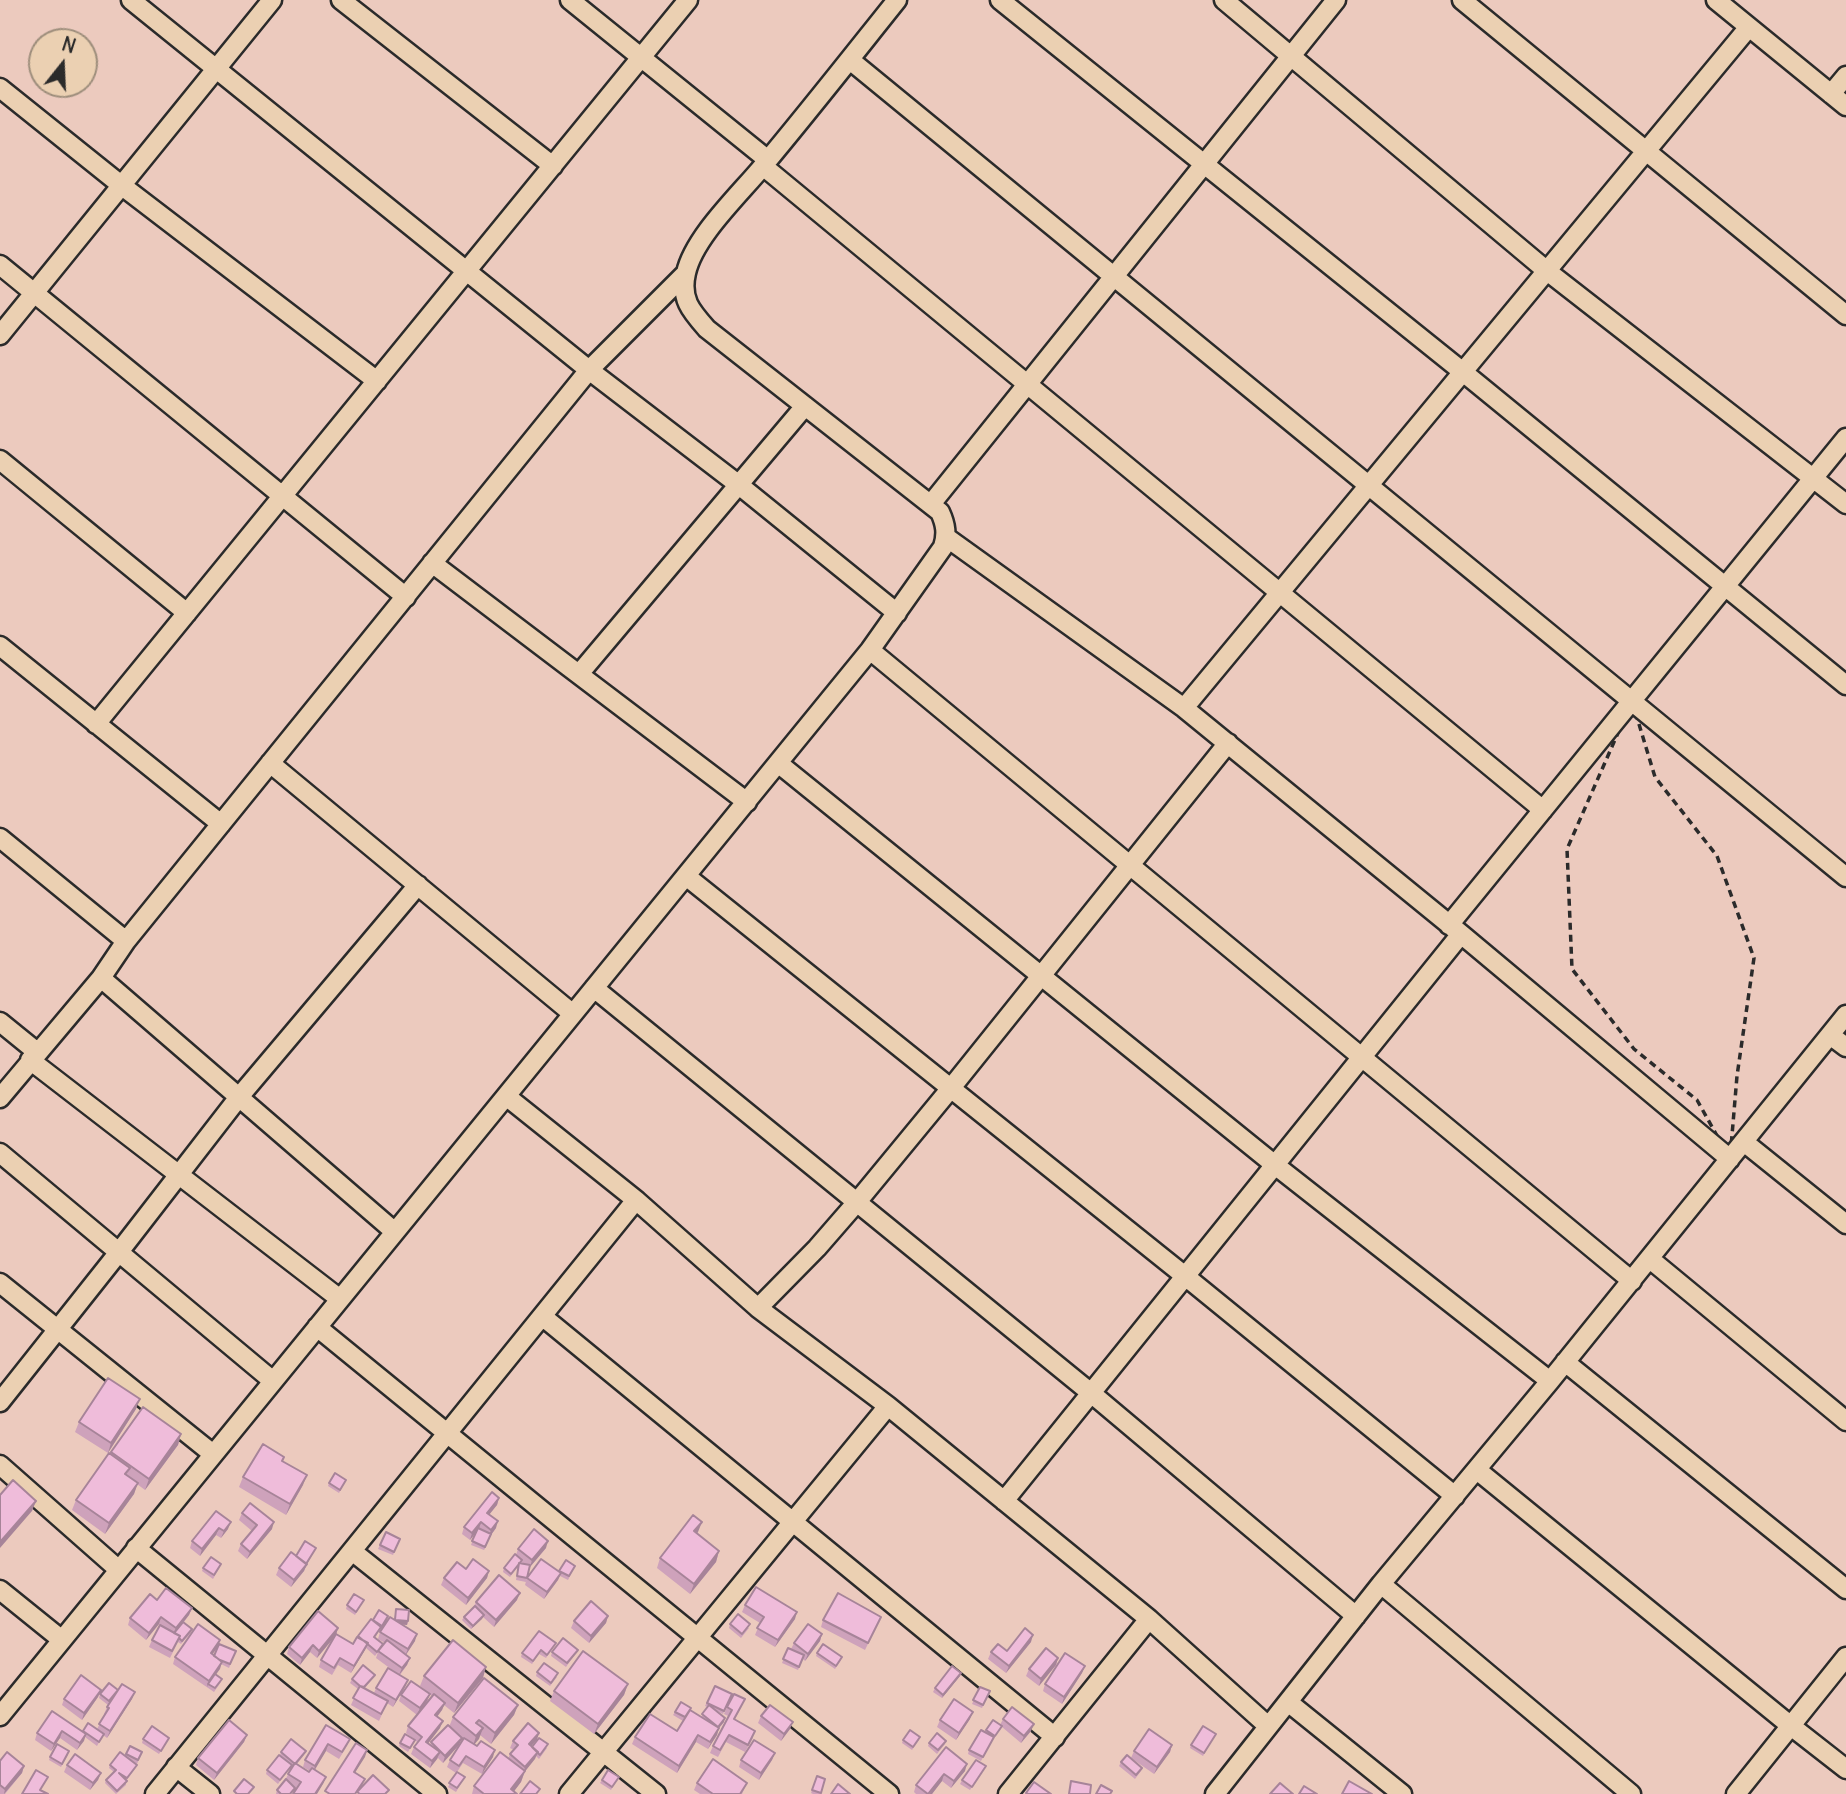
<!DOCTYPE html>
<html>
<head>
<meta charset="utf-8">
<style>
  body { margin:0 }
  #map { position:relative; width:1846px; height:1794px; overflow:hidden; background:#eccabe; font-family:Delius,sans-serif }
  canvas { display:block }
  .north { position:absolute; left:28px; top:28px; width:70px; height:70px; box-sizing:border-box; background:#ebd0b2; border:2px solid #9e8e7c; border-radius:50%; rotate:18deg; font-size:19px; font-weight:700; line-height:28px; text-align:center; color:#2b2b2b }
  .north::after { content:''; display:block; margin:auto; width:24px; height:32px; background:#2b2b2b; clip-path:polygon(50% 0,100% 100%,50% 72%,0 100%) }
</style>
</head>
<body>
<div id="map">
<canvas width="1846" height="1794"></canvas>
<div class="north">N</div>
</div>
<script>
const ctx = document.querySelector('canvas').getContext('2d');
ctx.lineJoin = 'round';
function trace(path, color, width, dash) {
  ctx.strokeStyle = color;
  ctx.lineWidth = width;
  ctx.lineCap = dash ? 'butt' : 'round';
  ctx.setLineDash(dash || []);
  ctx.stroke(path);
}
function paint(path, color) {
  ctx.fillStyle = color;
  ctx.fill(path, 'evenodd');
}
const path = new Path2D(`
  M1632,701L1655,777L1717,856L1754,958L1737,1076L1730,1159L1697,1100L1634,1049L1572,969L1567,849Z`);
const minor = new Path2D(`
  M131,0L589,370L739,485L897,613
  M341,0L553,166
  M570,0L768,160
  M1000,0L1463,372L1846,685
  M1224,0L1547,271L1846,504
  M1462,0L1846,315
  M1716,0L1846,106
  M850,60L1846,877
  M0,88L121,185L377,381
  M1831,94L1846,76
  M763,166L1543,810
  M0,265L406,597
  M0,335L272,0
  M0,460L187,613
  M931,504L1336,0
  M946,537L1184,708L1461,934L1730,1159
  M432,563L747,802
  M0,646L221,824
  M870,650L1632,1281
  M579,674L805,406
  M1184,708L1749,27
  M96,724L688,0
  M270,763L573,1014
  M778,763L1275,1165L1550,1381
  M0,838L126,941
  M686,876L1185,1276L1455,1496
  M1449,925L1846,438
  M101,978L395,1232
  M594,988L1091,1393L1356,1616
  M0,1022L37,1052
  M1830,1035L1846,1047
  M30,1060L340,1299
  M506,1096L636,1200L758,1308L888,1406L1149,1619L1268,1726
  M0,1098L101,978L126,941L589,370L686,273
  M1744,1142L1846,1224
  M0,1153L273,1381
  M1650,1259L1846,1421
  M0,1283L213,1454
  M758,1308L817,1248L857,1202L951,1088L1228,743
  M542,1316L1055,1737
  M317,1327L889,1794
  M1565,1362L1846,1589
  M0,1402L119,1252L239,1097L418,885
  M0,1465L119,1570
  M1477,1470L1791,1726L1846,1769
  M1004,1501L1461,934
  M136,1548L437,1794
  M352,1551L656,1794
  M1381,1584L1631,1794
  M0,1590L62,1640
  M1288,1702L1402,1794
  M0,1716L870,650L943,547C947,534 946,525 940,512L707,329C691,311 680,299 686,273C694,237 739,195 763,166C809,111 853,55 897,0
  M176,1767L210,1794
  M155,1794L636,1200
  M569,1794L888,1406
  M1008,1794L1149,1619
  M1215,1794L1381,1584L1550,1381L1846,1015
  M1736,1794L1846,1657`);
const wall = new Path2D(`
  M136,1409L108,1453L75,1432L79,1422Z
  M181,1434L178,1445L145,1490L137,1484L134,1494L105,1534L72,1510L76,1500L111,1452Z
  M284,1457L283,1461L303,1485L286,1515L239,1487L243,1477Z
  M346,1480L339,1493L328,1486L329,1483Z
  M499,1498L497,1505L489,1514L496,1528L491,1535L484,1550L471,1545L476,1532L470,1540L462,1534L464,1527Z
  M216,1511L228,1529L221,1538L216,1535L200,1556L190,1548L192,1541Z
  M242,1513L272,1529L247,1559L238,1551L241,1544L252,1531L239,1520Z
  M386,1532L400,1539L393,1555L378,1549Z
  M698,1532L697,1534L719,1551L716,1562L690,1594L657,1568L660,1558Z
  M316,1548L307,1564L304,1571L291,1587L276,1575L279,1568L296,1556Z
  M546,1548L530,1567H529L526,1582L516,1580L518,1567L510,1577L503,1572L504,1568L516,1555L518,1549Z
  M575,1566L568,1580L560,1576L558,1580L544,1599L525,1585L527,1578L559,1571Z
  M220,1567L213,1579L202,1571L203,1568Z
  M489,1571L487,1578L466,1605L441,1585L444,1578Z
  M157,1600L192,1608L189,1615L184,1622L191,1633L181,1644L178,1642L170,1658L149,1647L152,1640L160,1625L159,1624L146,1640L128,1625L130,1618Z
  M517,1600L494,1627L483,1617L471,1629L462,1620L464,1617L474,1606L476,1602Z
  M362,1603L355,1615L346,1609L347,1605Z
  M745,1605L795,1619L775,1647L755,1635L760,1623L742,1612Z
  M396,1609L408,1621L407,1625L402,1624L415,1641L406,1655L410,1658L407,1665L400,1675L408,1680L405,1687L393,1707L387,1703L379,1721L351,1705L358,1689L350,1683L352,1679L373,1678L365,1688L374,1693L376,1688L395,1672L376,1658L378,1652L375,1656L366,1648L351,1673L338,1665L332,1675L319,1667L321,1660L353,1644L371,1619L373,1621L379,1610L388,1616L375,1638L382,1647L385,1643L378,1639L380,1632L394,1620Z
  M608,1616L606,1623L589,1643L571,1628L574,1621Z
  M881,1617L865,1650L821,1627L823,1620Z
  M730,1624L749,1628L741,1638L729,1628Z
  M338,1628L336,1635L317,1658L310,1652L300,1665L287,1654L289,1647Z
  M822,1634L820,1641L805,1661L803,1659L798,1670L782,1663L788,1648L791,1649L794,1643Z
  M220,1640L218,1647L212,1654L214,1656L236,1651L229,1668L221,1664L216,1674L221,1682L214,1692L173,1664L175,1657Z
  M1031,1642L1006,1673L988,1659L991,1652L1007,1651Z
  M556,1643L546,1658L539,1654L532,1664L521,1657L522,1653Z
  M552,1652L576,1653L566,1667L551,1656Z
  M817,1653L841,1660L835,1669L816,1656Z
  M1058,1658L1056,1665L1039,1686L1026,1676L1029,1669Z
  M1085,1666L1082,1673L1062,1704L1043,1691L1045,1684Z
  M537,1672L557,1677L550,1686L536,1676Z
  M424,1676L483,1678L454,1713L444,1705L442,1710L437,1717L440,1728L428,1743L430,1745L431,1742L449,1727L453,1717L518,1705L514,1715L491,1744L480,1735L474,1744L493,1757L482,1774L463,1763L457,1772L465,1777L456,1792L448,1787L456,1773L447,1767L450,1760L463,1739L459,1735L462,1738L459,1745L443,1763L438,1758L430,1768L411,1754L414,1747L417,1742L415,1740L408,1752L399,1746L400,1743L414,1739L406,1733L408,1726L417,1715L399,1701L401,1695L430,1694L427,1701L432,1696L420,1686Z
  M960,1676L942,1698L933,1692L935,1688Z
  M628,1684L624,1695L594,1734L550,1701L554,1691Z
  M715,1686L732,1694L723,1714L717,1711L724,1722L719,1728L717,1735L708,1749L696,1742L677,1773L632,1744L635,1737L677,1731L701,1717L708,1707L705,1706Z
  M980,1687L990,1691L982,1708L972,1704Z
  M101,1690L98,1697L82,1720L62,1705L64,1699Z
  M118,1690L135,1692L132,1699L107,1738L103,1735L97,1746L85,1737L77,1750L60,1738L51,1751L35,1740L37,1733L83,1731L97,1729L105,1714H104L108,1705L99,1698L100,1694Z
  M742,1706L735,1719L753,1738L745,1752L726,1742L718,1757L710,1753L713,1746L728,1716L724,1714L727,1707Z
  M691,1708L683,1721L673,1715L675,1712Z
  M761,1716L790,1729L781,1741L758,1723Z
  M970,1719L956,1740L937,1727L940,1720Z
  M1003,1719L1031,1731L1021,1743L1002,1727L993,1739L981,1761L968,1754L969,1750L986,1730L1000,1725Z
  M326,1725L350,1739L347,1746L339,1759L326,1751L314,1770L326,1777L323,1784L297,1788L293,1786L295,1788L291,1794H276L277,1790L285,1780L293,1766L291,1765L278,1784L266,1774L267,1770L280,1755L281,1752L304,1755L297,1764L309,1772L310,1771L303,1767L305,1760Z
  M247,1735L244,1742L214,1780L196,1765L198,1758Z
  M1214,1737L1203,1756L1190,1748L1191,1745Z
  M169,1738L159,1754L142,1743L143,1739Z
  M903,1740H919L912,1750L902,1743Z
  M513,1741L532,1746L547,1748L539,1759L536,1756L525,1771L521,1782L514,1791L517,1794H472L474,1786L508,1759L510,1754L514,1750L510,1748Z
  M929,1743L945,1744L937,1754L928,1746Z
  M1172,1745L1170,1752L1154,1774L1131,1758L1134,1751Z
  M130,1746L142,1752L137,1764L131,1761L137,1765L135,1769L126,1781V1785L116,1794L105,1783L106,1780L114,1772L109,1768L110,1765L125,1756Z
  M946,1747L965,1771L951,1788L942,1781L932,1794H916L914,1792L916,1785Z
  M775,1753L772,1760L759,1780L739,1767L741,1760Z
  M68,1755L61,1767L49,1760L50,1757Z
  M0,1761L24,1766L22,1773L5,1794H0Z
  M1121,1762L1142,1768L1141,1771L1135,1779L1119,1766Z
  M67,1765L101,1773L98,1780L90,1790L64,1772Z
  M986,1766L970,1790L960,1784L962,1780Z
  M817,1776L825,1779L820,1794H813L811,1793Z
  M602,1780H617L611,1790L600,1783Z
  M697,1783H747L742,1794H700L694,1790Z`);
const shadedWall = new Path2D(`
  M140,1399L136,1409L108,1453L111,1443Z
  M181,1434L178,1445L145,1490L149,1479Z
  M307,1475L303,1485L286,1515L290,1504Z
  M138,1483L134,1494L105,1534L109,1523Z
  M499,1498L497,1505L485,1520L487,1513Z
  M36,1501L32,1511L0,1548V1542Z
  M498,1521L496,1528L491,1535L484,1550L491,1530Z
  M231,1522L228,1529L221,1538L224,1531Z
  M274,1522L272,1529L247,1559L250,1552Z
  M481,1522L479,1529L470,1540L472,1533Z
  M702,1522L698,1532L690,1542L694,1531Z
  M219,1528L216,1535L200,1556L202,1549Z
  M548,1541L546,1548L530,1567L532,1560Z
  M316,1548L307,1564L304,1571L291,1587L294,1580Z
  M719,1551L716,1562L690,1594L694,1584Z
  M489,1571L487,1578L466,1605L468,1598Z
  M561,1573L558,1580L544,1599L547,1592Z
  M520,1593L517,1600L494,1627L496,1620Z
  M192,1608L189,1615L173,1635L176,1628Z
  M797,1612L795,1619L775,1647L778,1640Z
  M484,1615L482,1619L471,1629L473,1626Z
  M608,1616L606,1623L589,1643L591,1636Z
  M161,1617L159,1624L146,1640L149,1633Z
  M395,1620L408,1621L407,1625L394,1624Z
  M338,1628L336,1635L317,1658L319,1651Z
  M417,1634L415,1641L405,1656L408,1649Z
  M822,1634L820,1641L805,1661L808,1654Z
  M1033,1635L1031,1642L1006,1673L1009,1666Z
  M220,1640L218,1647L208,1660L211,1653Z
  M368,1643L365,1650L351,1673L354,1666Z
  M313,1645L310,1652L300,1665L302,1658Z
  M410,1658L407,1665L399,1675L402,1668Z
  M1058,1658L1056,1665L1039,1686L1041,1679Z
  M222,1662L220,1669L207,1687L209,1681Z
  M1085,1666L1082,1673L1062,1704L1064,1697Z
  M486,1667L483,1678L454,1713L458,1703Z
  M961,1673L960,1676L942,1698L943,1695Z
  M408,1680L405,1687L393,1707L396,1700Z
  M628,1684L624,1695L594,1734L598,1724Z
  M101,1690L98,1697L82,1720L84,1713Z
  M135,1692L132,1699L107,1738L110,1731Z
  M430,1694L427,1701L417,1715L420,1708Z
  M445,1703L442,1710L433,1722L435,1715Z
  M518,1705L514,1715L491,1744L495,1733Z
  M973,1712L970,1719L956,1740L959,1733Z
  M725,1718L724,1722L719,1728L717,1735L708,1749L718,1727Z
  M443,1721L440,1728L424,1749L426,1742Z
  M793,1722L790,1729L781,1741L784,1734Z
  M1034,1724L1031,1731L1021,1743L1024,1736Z
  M483,1728L479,1739L473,1746L476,1736Z
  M62,1731L60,1738L51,1751L54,1744Z
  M539,1733L537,1740L527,1751L529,1744Z
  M86,1734L84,1741L77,1750L80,1743Z
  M247,1735L244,1742L214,1780L217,1773Z
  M698,1735L696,1742L677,1773L679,1766Z
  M462,1738L459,1745L443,1763L445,1756Z
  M328,1744L326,1751L313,1773L315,1766Z
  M1172,1745L1170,1752L1154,1774L1157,1767Z
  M367,1750L365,1757L351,1779L354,1772Z
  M495,1750L493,1757L482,1774L484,1767Z
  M440,1752L437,1759L430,1768L432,1761Z
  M538,1752L535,1759L523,1774L525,1767Z
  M775,1753L772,1760L759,1780L761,1773Z
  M967,1764L965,1771L951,1788L954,1781Z
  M24,1766L22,1773L4,1794L5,1789Z
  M525,1771L521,1782L512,1794L511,1789Z
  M101,1773L98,1780L90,1790L93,1783Z
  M944,1774L942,1781L932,1794H929Z
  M326,1777L323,1784L317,1794H315Z`);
const building = new Path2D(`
  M108,1378L140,1399L111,1443L79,1422Z
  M143,1407L181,1434L149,1479L111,1452Z
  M263,1444L284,1457L282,1461L307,1475L290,1504L243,1477Z
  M109,1453L130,1468L125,1474L138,1483L109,1523L76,1500Z
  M335,1473L346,1480L340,1490L329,1483Z
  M13,1480L36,1501L0,1542V1495Z
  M492,1492L499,1498L487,1513L498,1521L491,1530L481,1522L472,1533L464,1527Z
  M250,1503L274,1522L250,1552L241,1544L257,1525L242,1513Z
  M216,1511L231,1522L224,1531L219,1528L202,1549L192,1541Z
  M693,1515L702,1522L694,1531L719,1551L694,1584L660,1558Z
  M478,1528L491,1534L485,1547L472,1541Z
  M534,1529L548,1541L532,1560L518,1549Z
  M386,1532L400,1539L394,1552L380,1545Z
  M305,1541L316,1548L306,1564L296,1556Z
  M291,1552L307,1564L294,1580L279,1568Z
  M515,1554L522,1560L511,1574L504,1568Z
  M211,1557L221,1564L214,1575L203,1568Z
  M473,1559L489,1571L468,1598L444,1578L457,1562L466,1569Z
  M541,1559L561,1573L547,1592L527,1578Z
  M566,1560L575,1566L569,1576L559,1571Z
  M519,1563L530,1565L527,1578L517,1576Z
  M499,1575L520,1593L496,1620L476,1602Z
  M756,1587L797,1612L778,1640L757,1628L764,1617L745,1605Z
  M166,1588L192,1608L176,1628L161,1617L149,1633L130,1618L150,1594L157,1600Z
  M838,1593L881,1617L868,1643L823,1620Z
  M354,1594L364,1600L356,1612L347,1605Z
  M591,1601L608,1616L591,1636L574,1621Z
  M475,1606L484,1615L473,1626L464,1617Z
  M396,1609L409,1610L408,1621L395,1620Z
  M379,1610L388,1616L382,1626L373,1620Z
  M318,1611L338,1628L319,1651L313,1645L302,1658L289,1647Z
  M738,1614L750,1624L742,1634L730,1624Z
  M390,1617L417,1634L408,1649L380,1632Z
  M371,1619L381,1627L374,1637L383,1644L377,1652L358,1636Z
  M183,1622L192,1629L182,1641L179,1638L180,1636L174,1633Z
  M198,1624L220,1640L211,1653L222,1662L209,1681L175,1657Z
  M808,1624L822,1634L808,1654L794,1643Z
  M160,1625L180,1636L172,1651L152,1640Z
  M1025,1628L1033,1635L1009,1666L991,1652L998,1644L1007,1651Z
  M539,1631L556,1643L547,1655L541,1650L533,1661L522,1653Z
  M336,1634L353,1644L357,1637L368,1643L354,1666L340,1658L334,1668L321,1660Z
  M563,1638L578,1650L567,1663L552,1652Z
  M387,1640L410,1658L402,1668L378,1651Z
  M453,1640L486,1667L458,1703L424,1676Z
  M219,1644L236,1651L230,1664L220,1660L214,1656Z
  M823,1644L842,1657L836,1666L817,1653Z
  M788,1648L804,1655L799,1667L783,1659Z
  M1046,1648L1058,1658L1041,1679L1029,1669Z
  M583,1651L628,1684L598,1724L554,1691Z
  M1065,1653L1085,1666L1064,1697L1045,1684Z
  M544,1663L558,1673L551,1683L537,1672Z
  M363,1665L375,1675L364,1687L360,1686L352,1679Z
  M952,1666L961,1673L943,1695L935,1688Z
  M388,1668L408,1680L396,1700L376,1688Z
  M215,1674L222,1679L215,1688L208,1684Z
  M81,1675L101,1690L84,1713L64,1699Z
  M484,1678L518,1705L495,1733L479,1720L476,1723L483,1728L476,1736L453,1717Z
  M411,1681L430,1694L420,1708L401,1695Z
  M109,1683L118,1690L109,1701L100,1694Z
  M122,1684L135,1692L110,1731L99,1724L109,1708L107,1707Z
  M360,1686L388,1701L381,1714L353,1698Z
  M715,1686L732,1694L724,1711L707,1703Z
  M980,1687L990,1691L983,1705L973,1700Z
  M434,1694L445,1703L435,1715L443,1721L426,1742L440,1752L432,1761L414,1747L422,1737L408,1726Z
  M734,1694L745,1699L734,1719L755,1731L748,1745L729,1735L720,1750L713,1746L732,1710L727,1707Z
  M954,1699L973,1712L959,1733L940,1720Z
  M681,1702L691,1708L685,1717L675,1712Z
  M709,1705L725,1718L718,1727L702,1714Z
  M770,1705L793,1722L784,1734L761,1716Z
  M1012,1707L1034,1724L1024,1736L1003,1719Z
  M690,1710L719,1728L710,1742L698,1735L679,1766L635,1737L650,1714L677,1731Z
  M52,1711L86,1734L80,1743L62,1731L54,1744L37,1733Z
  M229,1720L247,1735L217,1773L198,1758Z
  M993,1720L1002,1726L995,1736L986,1730Z
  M88,1723L104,1734L99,1742L83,1731Z
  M528,1723L539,1733L529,1744L538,1752L525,1767L510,1754L518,1745L513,1741Z
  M326,1725L350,1739L342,1752L328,1744L315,1766L305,1760Z
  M448,1725L462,1738L445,1756L431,1742Z
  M152,1726L169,1738L161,1751L143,1739Z
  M1203,1726L1216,1734L1204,1753L1191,1745Z
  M1149,1729L1172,1745L1157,1767L1134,1751Z
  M910,1730L920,1737L913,1747L903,1740Z
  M981,1730L994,1737L983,1757L969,1750Z
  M937,1733L946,1741L938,1750L929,1743Z
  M405,1734L415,1740L410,1748L400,1743Z
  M464,1738L477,1746L481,1741L495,1750L484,1767L466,1756L459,1766L450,1760Z
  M539,1738L548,1744L540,1755L532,1747Z
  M291,1739L306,1751L295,1764L281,1752Z
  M754,1740L775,1753L761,1773L741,1760Z
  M356,1743L367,1750L354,1772L365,1779L355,1794H330L325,1791Z
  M57,1744L69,1751L62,1764L50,1757Z
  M130,1746L142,1752L138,1760L126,1754Z
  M946,1747L967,1764L954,1781L944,1774L928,1794L916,1785Z
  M7,1752L24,1766L5,1789L0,1785V1761Z
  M120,1752L137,1765L127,1778L119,1773L127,1781L117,1791L106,1780L116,1770L110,1765Z
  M500,1752L525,1771L511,1789L517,1794H484L474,1786Z
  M75,1754L101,1773L93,1783L67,1765Z
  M279,1755L292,1765L280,1780L267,1770Z
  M1127,1755L1142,1768L1136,1775L1121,1762Z
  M713,1759L747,1783L740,1794H713L697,1783Z
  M976,1760L986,1766L972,1787L962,1780Z
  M295,1763L309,1772L312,1768L326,1777L315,1794H293L301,1782L288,1774Z
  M36,1770L48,1777L40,1790L48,1794H22Z
  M608,1770L619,1777L612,1787L602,1780Z
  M457,1772L465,1777L457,1788L449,1783Z
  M373,1775L389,1790L385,1794H360L357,1792Z
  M817,1776L825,1779L821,1793L812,1790Z
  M244,1779L254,1787L248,1794H237L234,1791Z
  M286,1779L295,1788L290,1794H281L277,1790Z
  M530,1781L540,1789L536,1794H520Z
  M1071,1781L1091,1785L1090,1794H1069Z
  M1349,1781L1372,1794H1342Z
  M1034,1782L1051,1794H1028L1026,1793Z
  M1280,1783L1293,1794H1270Z
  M838,1784L850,1794H831Z
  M1101,1785L1112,1791L1110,1794H1096Z
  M1304,1786L1317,1794H1299Z`);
trace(minor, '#2b2b2b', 23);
trace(path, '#2b2b2b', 3.5, [7, 5]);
trace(minor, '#ebd0b2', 18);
paint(wall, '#cea2bb');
paint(shadedWall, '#a78499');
paint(building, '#efbcda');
trace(building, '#a78499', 2);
</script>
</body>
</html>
